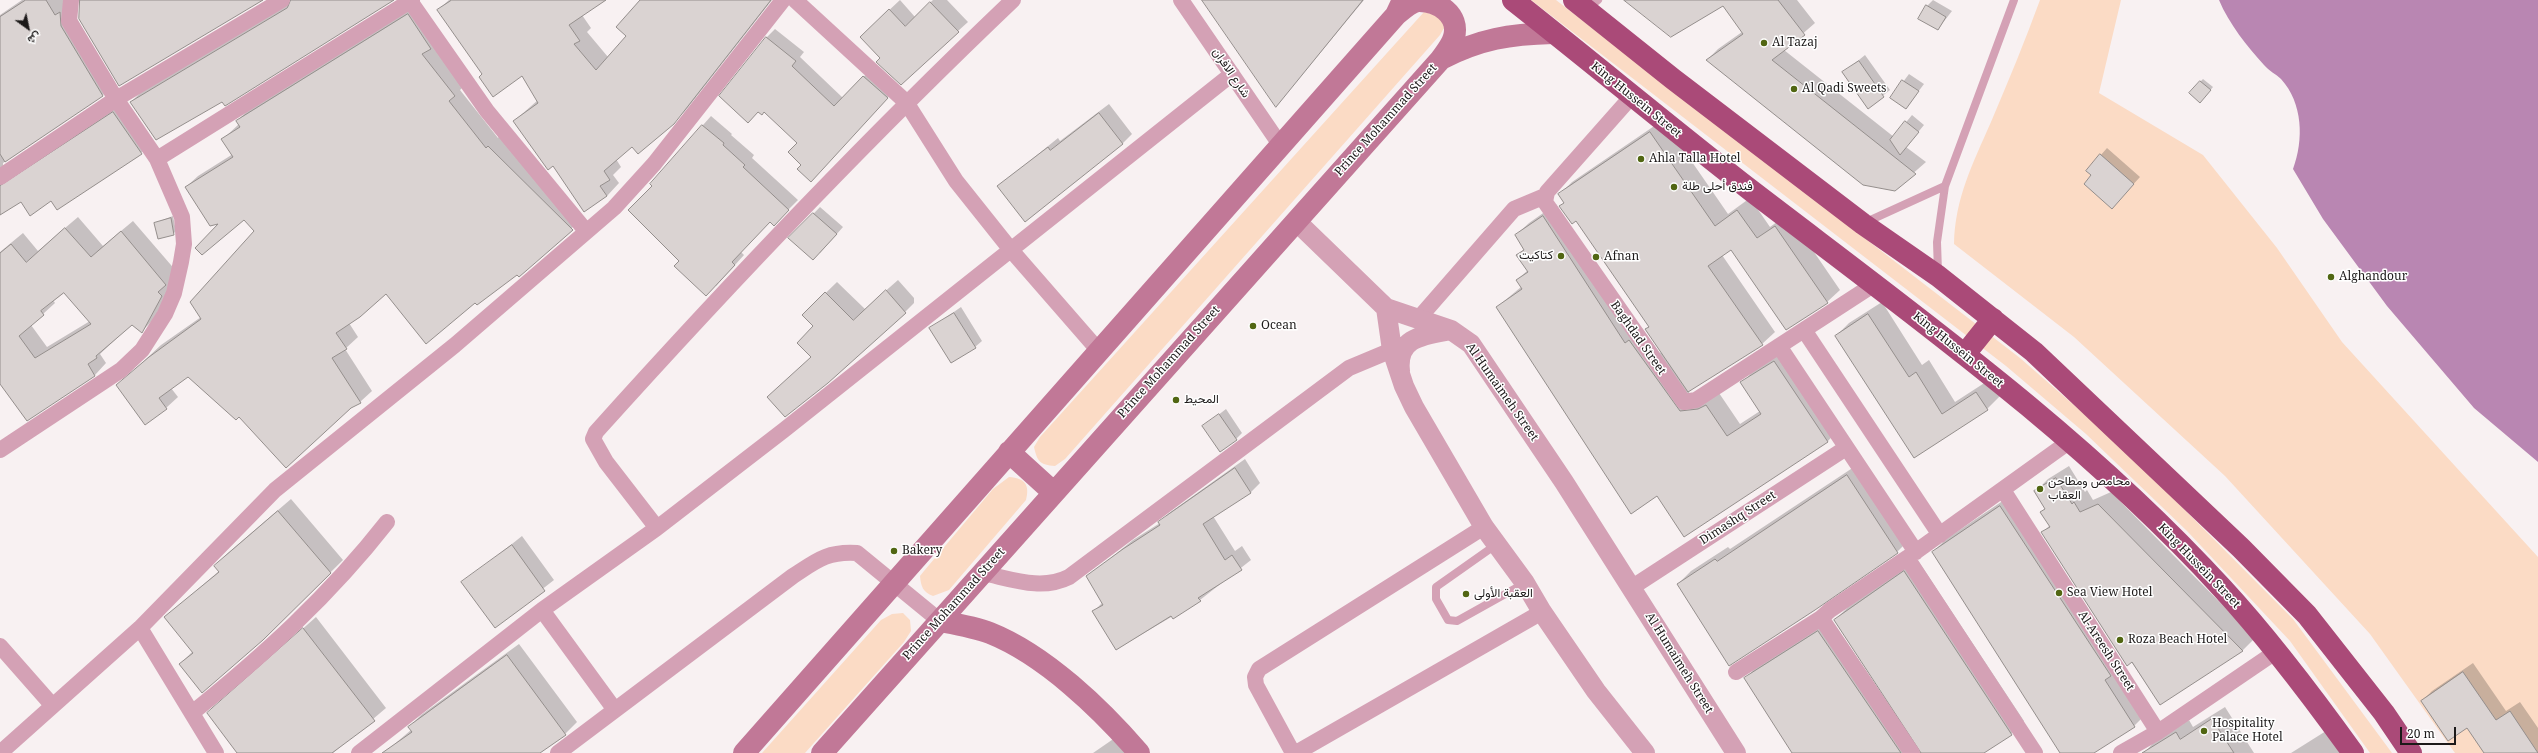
<!DOCTYPE html>
<html>
<head>
<meta charset="utf-8">
<style>
  body { margin:0 }
  #map { position:relative; width:2538px; height:753px; overflow:hidden; background:#f8f1f2; font-family:"Noto Serif",Vazirmatn,serif }
  canvas { display:block }
  .north { position:absolute; left:8px; top:8px; width:40px; height:40px; -webkit-text-stroke:3px #fff; paint-order:stroke; rotate:147deg; font-size:11px; font-weight:700; line-height:16px; text-align:center; color:#1c1919 }
  .north::after { content:''; display:block; margin:auto; width:14px; height:18px; background:#1c1919; clip-path:polygon(50% 0,100% 100%,50% 72%,0 100%) }
  .scale { position:absolute; left:2400px; top:727px; width:56px; height:18px; box-sizing:border-box; border:2px solid #1c1919; border-top:0; padding-left:5px; font-size:12px; line-height:14px; white-space:nowrap; color:#1c1919; -webkit-text-stroke:3px #fff; paint-order:stroke }
</style>
</head>
<body>
<div id="map">
<canvas width="2538" height="753"></canvas>
<div class="north">ش</div>
<div class="scale">20 m</div>
</div>
<script>
const ctx = document.querySelector('canvas').getContext('2d');
ctx.lineJoin = 'round';
function paint(path, color) {
  ctx.fillStyle = color;
  ctx.fill(path, 'evenodd');
}
function trace(path, color, width, dash) {
  ctx.strokeStyle = color;
  ctx.lineWidth = width;
  ctx.lineCap = dash ? 'butt' : 'round';
  ctx.setLineDash(dash || []);
  ctx.stroke(path);
}
function write(font, color, halo, rows, align = 'center') {
  ctx.font = font + ' "Noto Serif",Vazirmatn,serif';
  ctx.lineWidth = 3;
  ctx.setLineDash([]);
  ctx.textBaseline = 'middle';
  ctx.strokeStyle = halo;
  ctx.fillStyle = color;
  for (const [text, x, y, turn = 0] of rows) {
    ctx.save();
    ctx.translate(x, y);
    ctx.rotate((+turn || 0) * Math.PI / 180);
    ctx.textAlign = isNaN(turn) ? turn : align;
    if (halo) ctx.strokeText(text, 0, 0);
    ctx.fillText(text, 0, 0);
    ctx.restore();
  }
}
const green = new Path2D(`
  M1531,0H1556L2020,358L2099,427L2168,493L2293,619L2392,753H2370L2290,641L2187,531L2086,434L2006,366Z
  M2040,0H2121L2099,93L2203,155L2277,248L2342,342L2538,557V753H2455L2370,634L2225,476L2074,337L1954,244C1955,198 1973,163 1991,122C2008,82 2025,41 2040,0Z
  M1424,12L1442,17L1444,28L1440,35L1065,459L1055,466C1040,465 1037,461 1034,447L1040,437Z
  M1009,477C1025,478 1030,485 1026,500L949,590L933,596C923,592 921,587 920,576L924,571L993,489Z
  M903,613L910,620L911,631L904,642L805,753H762L881,620L892,614Z`);
const water = new Path2D(`
  M2219,0H2538V462L2474,408L2387,306L2323,219L2293,169C2304,140 2303,103 2281,79C2276,74 2269,71 2264,65C2247,46 2229,24 2219,0Z`);
const shadow = new Path2D(`
  M22,0H72L71,8L114,84L103,95L3,163V170L125,101L153,142L141,153L52,200H21L0,214V15Z
  M294,0H392L223,101L131,102L142,91Z
  M449,0H601L582,15L591,28L587,32L608,57L627,36L642,0H772L686,110L673,123L632,146L616,159L621,167L613,175L619,183L607,196L584,211L553,165L514,121L538,100L522,75L483,74L438,10Z
  M900,0L915,17L933,0H947L968,22L958,31L871,27Z
  M1203,0H1364L1277,105Z
  M1626,0H1797L1815,23L1784,50L1894,137L1912,115L1924,125L1906,147L1926,162L1894,190L1707,60L1718,49L1742,32L1723,5Z
  M1933,0L1952,11L1938,29L1927,6Z
  M419,3L466,84L460,90L498,138L500,135L584,218L517,273L475,301L386,293L349,323L358,337L345,349L372,391L360,402L239,416L188,375L171,388L178,397L166,408L118,385L161,345L201,317L256,231L244,219L221,222L186,187L198,176L233,154L223,139L239,124L237,121L248,110Z
  M775,29L804,52L800,57L843,98L872,68L896,89L811,181L802,165L799,143L766,38Z
  M1865,55L1890,90L1868,107L1843,73Z
  M1909,74L1924,84L1906,108L1891,98Z
  M2203,79L2213,87L2203,99L2200,82Z
  M1109,104L1132,134L1122,144L999,186L1058,138L1060,141Z
  M711,116L732,134L731,135L754,155L752,158L798,200L774,224L770,221L741,252L744,255L716,286L680,261L654,186L651,184Z
  M1663,120L1728,214L1750,198L1770,227L1788,214L1840,290L1827,302L1732,248L1722,255L1775,332L1762,344L1688,391L1693,398L1719,393L1740,424L1760,411L1742,383L1754,370L1787,349L1840,428L1828,441L1684,535L1658,495L1497,307L1521,287L1517,280L1528,270L1518,255L1525,248L1516,235L1529,223L1556,204L1638,331L1642,328L1660,353L1662,352L1646,329L1649,326L1577,219L1561,206L1565,202L1560,194L1572,182Z
  M2107,148L2140,177L2118,201L2087,171Z
  M820,207L843,227L820,253L790,238Z
  M173,216L176,231L173,234L155,223Z
  M78,217L103,246L133,221L177,272L173,284L153,320L142,331L132,324L100,354L106,363L95,375L27,420L0,382V252L23,233L38,251ZM64,291L90,321L47,347L31,325L55,303L53,300Z
  M898,280L914,298V303L903,314L812,357L815,326L803,315L837,282L865,309Z
  M1882,302L1922,365L1929,360L1955,402L1989,380L2000,396L1987,409L1915,457L1836,336L1849,323Z
  M961,307L982,341L975,347L931,328Z
  M1226,409L1242,433L1236,439L1204,426Z
  M1245,459L1260,483L1251,492L1213,516L1235,551L1242,546L1251,560L1200,600L1117,649L1093,612L1103,602L1087,577L1133,540L1160,523L1169,513Z
  M1860,463L1910,539L1897,552L1678,584L1691,571L1728,547L1730,549Z
  M2069,466L2085,492L2087,490L2093,500L2111,492L2255,638L2243,650L2160,704L2043,532L2050,525L2041,512L2046,508L2035,492L2048,479Z
  M2013,494L2147,713L2134,726L2092,753H2061L1933,552L1946,539Z
  M291,499L343,560L263,639L180,664L193,651L166,617L219,571L215,566L228,553Z
  M522,536L554,580L495,626L463,583Z
  M1917,559L2024,721L2011,734L1982,753H1794L1746,678L1758,665L1831,619L1917,746L1835,620L1848,607Z
  M316,617L386,708L333,753H238L208,713Z
  M519,644L577,722L565,734L539,753H384L411,730L409,727L421,715Z
  M2473,663L2506,711L2520,702L2538,728V753H2485L2467,727L2422,701L2432,691Z
  M2225,707L2254,753H2144L2156,740L2189,720L2193,727Z
  M2326,731L2340,753H2291Z
  M1122,733L1135,753H1093Z`);
const building = new Path2D(`
  M26,0H46L55,15L60,12L61,26L103,96L5,162L0,154V17Z
  M80,0H263L119,86L79,19Z
  M291,0H394L225,106L222,102L156,140L130,102L287,8Z
  M452,0H606L569,25L580,41L574,44L596,70L626,36L616,27L640,0H771L674,124L638,154L632,147L604,171L610,180L600,186L607,196L584,212L553,166L548,170L513,121L538,103L522,76L493,97L479,77L482,74L437,10Z
  M1202,0H1363L1276,107Z
  M1624,0H1778L1805,35L1772,60L1916,174L1895,191L1863,185L1706,60L1743,34L1723,6L1671,37Z
  M930,2L959,32L901,85L876,62L880,58L860,37L889,9L905,26Z
  M1926,5L1946,17L1938,30L1918,19Z
  M408,14L431,49L422,54L455,96L449,101L486,148L488,146L573,230L519,277L517,275L477,305L475,303L426,344L386,294L360,317L336,333L347,349L332,358L361,403L351,408L286,468L239,417L236,420L188,377L159,398L167,409L145,425L116,385L149,357L201,319L190,302L254,231L244,220L202,255L195,248L218,224L210,226L185,187L233,157L221,139L240,127L236,121Z
  M766,37L796,61L792,66L834,106L863,76L888,98L811,182L797,169L801,165L788,152L797,143L764,112L762,115L758,112L748,123L719,96Z
  M1859,61L1884,97L1868,109L1842,72Z
  M1902,80L1919,91L1906,109L1890,98Z
  M2200,81L2211,90L2200,103L2189,93Z
  M113,112L142,154L57,210L51,201L30,216L21,202L0,215V186Z
  M1099,113L1123,144L1025,222L997,186L1048,147L1050,150Z
  M1905,121L1919,132L1900,155L1890,140Z
  M702,125L724,143L723,145L745,165L743,167L789,210L774,226L770,222L732,262L735,265L706,296L674,266L679,261L628,210L652,186L650,184Z
  M1650,132L1715,226L1737,210L1757,238L1775,226L1828,303L1786,330L1731,250L1708,266L1763,345L1688,392L1645,329L1649,327L1576,221L1572,224L1559,206L1564,203L1558,194Z
  M2100,154L2134,184L2112,209L2084,184L2091,175L2086,171Z
  M813,213L837,234L813,260L788,238Z
  M1543,216L1625,343L1629,340L1680,411L1698,409L1706,405L1727,436L1761,414L1740,382L1774,361L1828,442L1684,537L1657,496L1631,514L1496,307L1522,289L1516,280L1528,272L1516,255L1524,250L1515,235Z
  M171,218L174,235L158,239L154,223Z
  M65,228L91,257L121,231L166,285L158,292L162,296L142,333L132,325L96,356L97,358L88,364L95,376L27,421L0,384V253L11,244L26,262ZM64,293L91,324L35,358L19,336L44,315L41,311Z
  M886,290L906,313L828,383L785,417L767,397L811,357L797,343L813,326L802,315L825,292L853,320Z
  M954,313L976,348L951,363L929,328Z
  M1868,314L1909,377L1916,372L1942,414L1976,392L1988,410L1914,458L1835,336Z
  M1219,414L1237,440L1220,452L1202,426Z
  M1235,468L1251,493L1203,524L1225,560L1232,555L1242,570L1198,598L1201,601L1173,619L1171,616L1116,650L1092,611L1103,605L1086,576L1123,549L1160,525L1158,522Z
  M1847,475L1898,553L1815,610L1729,666L1677,584L1715,559L1717,561Z
  M2056,478L2072,504L2074,502L2080,512L2098,504L2243,651L2160,705L2132,662L2127,666L2041,532L2050,527L2040,512L2045,509L2034,491Z
  M2000,506L2111,676L2105,680L2135,727L2094,753H2060L1932,552Z
  M278,511L331,573L263,640L202,693L179,664L193,653L164,617L219,572L214,566Z
  M512,545L545,591L495,628L461,582Z
  M1904,571L2012,735L1984,753H1921L1834,620Z
  M303,628L375,721L332,753H237L207,713Z
  M1818,631L1901,753H1792L1744,678Z
  M507,655L566,735L540,753H382L412,732L408,727Z
  M2463,672L2496,720L2510,711L2538,753H2484L2467,728L2448,741L2421,701Z
  M2212,719L2234,753H2142L2176,732L2180,739Z`);
const service = new Path2D(`
  M1586,9L1598,0
  M1864,223L1945,186
  M1938,272L1937,242L1945,186L2014,0
  M1497,544L1436,587V599L1448,620L1457,621L1525,583`);
const minor = new Path2D(`
  M795,0L906,102L956,181L1011,250L1099,351
  M1181,0L1281,146
  M410,1L487,111L586,231
  M1632,96L1547,192L1545,202L1684,402L1696,400L1873,285
  M157,159L412,0
  M0,177L116,99L282,0
  M1419,318L1514,209L1545,196
  M1804,330L1940,535
  M1779,346L1916,552
  M0,450L121,370L142,350L165,314L174,293L181,262L184,244L182,217L157,159L116,99L69,21L71,0
  M2003,490L2158,732
  M657,528L606,462L593,439L596,432C730,283 868,138 1013,0
  M1907,558L2035,753
  M982,573C1012,579 1041,591 1069,577L1349,368L1392,350
  M1631,588L1846,448
  M542,610L615,710
  M140,628L216,753
  M0,646L52,705
  M1736,672L1821,618
  M192,713C263,656 330,595 387,522
  M0,753L140,628L275,490L455,345L614,208L654,164L783,0
  M359,753L542,610L657,528L784,430L1232,74
  M558,753L793,576C816,561 827,551 857,553L940,621
  M1293,753L1256,685L1255,677L1259,669L1484,527
  M1296,753L1542,612
  M1912,753L1821,618L1830,610L1907,558L2070,441
  M2121,753L2158,732L2277,651`);
const tertiary = new Path2D(`
  M1296,221L1386,308L1451,330L1471,344L1564,482L1736,753
  M1386,308L1392,350L1404,386L1414,407L1484,527L1525,583L1542,612L1596,691L1645,753
  M1400,371C1396,337 1424,335 1451,330`);
const secondary = new Path2D(`
  M1396,15C1402,10 1409,3 1417,1C1438,0 1460,15 1454,37C1452,45 1446,52 1441,59
  M1009,452L1053,492
  M940,621C956,624 974,627 990,633C1045,655 1101,709 1139,753
  M744,753L1396,15L1403,0
  M822,753L1441,59C1480,39 1510,34 1553,33`);
const trunk = new Path2D(`
  M1513,0C1593,63 1672,129 1753,192C1915,316 2084,437 2222,588C2270,640 2312,696 2353,753
  M1574,0L1673,79L1863,224L1938,276L2034,352L2241,548L2307,615L2384,713L2411,753
  M1965,354L1993,319`);
const markers = [
  [1764,43,4,"#516612"],
  [1794,89,4,"#516612"],
  [1641,159,4,"#516612"],
  [1674,187,4,"#516612"],
  [1561,256,4,"#516612"],
  [1596,257,4,"#516612"],
  [2331,277,4,"#516612"],
  [1253,326,4,"#516612"],
  [1176,400,4,"#516612"],
  [2040,489,4,"#516612"],
  [894,551,4,"#516612"],
  [2059,593,4,"#516612"],
  [1466,594,4,"#516612"],
  [2120,640,4,"#516612"],
  [2204,731,4,"#516612"]
];
const poiNames = [
  ["Al Tazaj",1772,43],
  ["Al Qadi Sweets",1802,89],
  ["Ahla Talla Hotel",1649,159],
  ["فندق أحلى طلة",1682,187],
  ["كتاكيت",1553,256,"right"],
  ["Afnan",1604,257],
  ["Alghandour",2339,277],
  ["Ocean",1261,326],
  ["المحيط",1184,400],
  ["محامص ومطاحن",2048,482],
  ["العقاب",2048,496],
  ["Bakery",902,551],
  ["Sea View Hotel",2067,593],
  ["العقبة الأولى",1474,594],
  ["Roza Beach Hotel",2128,640],
  ["Hospitality",2212,724],
  ["Palace Hotel",2212,738]
];
const streetNames = [
  ["شارع الافران",1231,73,56],
  ["King Hussein Street",1636,100,39],
  ["Prince Mohammad Street",1386,120,-48],
  ["Baghdad Street",1638,338,55],
  ["King Hussein Street",1958,350,39],
  ["Prince Mohammad Street",1169,362,-48],
  ["Al Humaimeh Street",1502,392,55],
  ["Dimashq Street",1738,518,-33],
  ["King Hussein Street",2199,566,46],
  ["Prince Mohammad Street",954,604,-48],
  ["Al-Areesh Street",2106,651,57],
  ["Al Humaimeh Street",1679,663,58]
];
paint(green, '#fbdbc5');
paint(water, '#b986b2');
paint(shadow, '#0003');
paint(building, '#dad3d2');
trace(building, '#948e8c', 1);
trace(service, '#d4a1b5', 8);
trace(minor, '#d4a1b5', 16);
trace(tertiary, '#d4a1b5', 20);
trace(secondary, '#c17897', 22);
trace(trunk, '#aa4a78', 22);
for (const [x, y, r, color] of markers) {
  const dot = new Path2D();
  dot.arc(x, y, r, 0, 2 * Math.PI);
  ctx.fillStyle = color;
  ctx.fill(dot);
  trace(dot, '#fff', 1.5);
}
write('12px', '#1c1919', '#fff', poiNames, 'left');
write('12px', '#1c1919', '#fff', streetNames);
</script>
</body>
</html>
